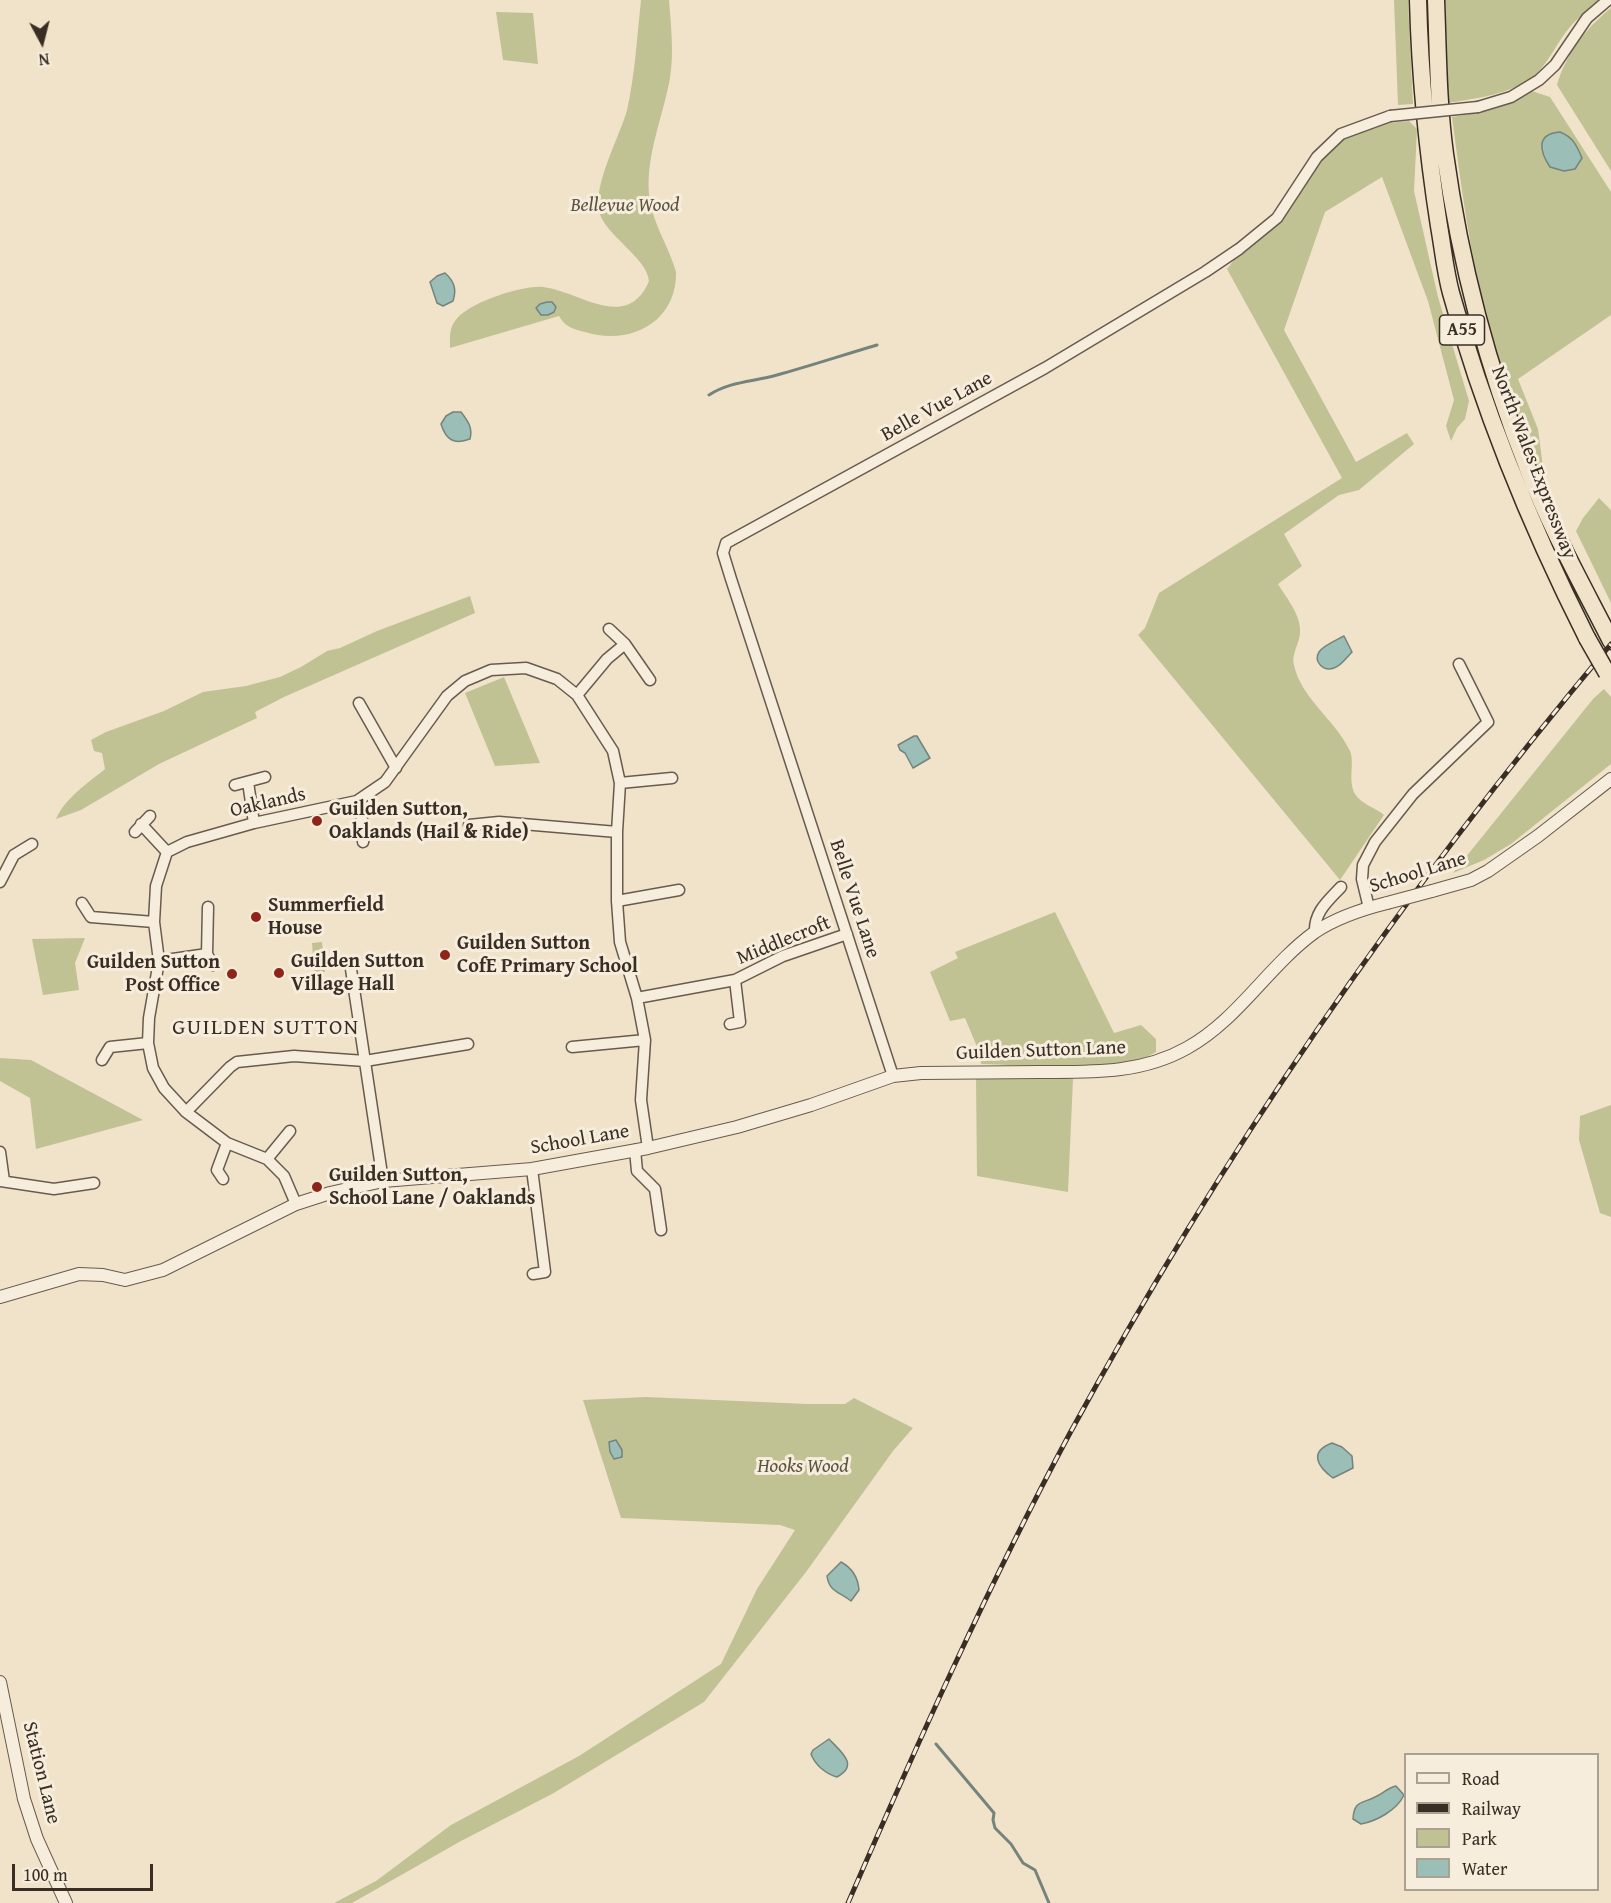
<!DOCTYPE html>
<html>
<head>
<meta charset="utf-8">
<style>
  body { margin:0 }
  #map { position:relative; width:1611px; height:1903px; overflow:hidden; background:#f1e3ca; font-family:"Gentium Book Plus",serif }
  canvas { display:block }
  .legend { position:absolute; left:1404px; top:1753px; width:195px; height:138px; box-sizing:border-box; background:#f6eddd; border:2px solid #aba193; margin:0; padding:8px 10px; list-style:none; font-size:18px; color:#3a2e24 }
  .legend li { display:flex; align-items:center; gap:12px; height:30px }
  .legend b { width:30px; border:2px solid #aba193 }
  .north { position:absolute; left:12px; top:12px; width:60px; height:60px; -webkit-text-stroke:4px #f6eddd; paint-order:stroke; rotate:173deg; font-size:16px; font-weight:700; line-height:24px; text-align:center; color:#3a2e24 }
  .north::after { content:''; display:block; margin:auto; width:21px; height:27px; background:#3a2e24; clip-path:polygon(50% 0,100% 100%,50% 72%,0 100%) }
  .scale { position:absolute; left:12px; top:1864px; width:141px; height:27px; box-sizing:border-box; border:3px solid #3a2e24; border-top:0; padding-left:8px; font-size:18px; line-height:21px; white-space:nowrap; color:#3a2e24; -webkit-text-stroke:4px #f6eddd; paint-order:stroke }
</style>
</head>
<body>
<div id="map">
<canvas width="1611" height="1903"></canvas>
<ul class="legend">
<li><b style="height:8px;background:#f6eddd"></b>Road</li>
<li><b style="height:8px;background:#3a2e24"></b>Railway</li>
<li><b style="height:16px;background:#c0c293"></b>Park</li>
<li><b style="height:16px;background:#9bbeb6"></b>Water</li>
</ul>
<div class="north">N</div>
<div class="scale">100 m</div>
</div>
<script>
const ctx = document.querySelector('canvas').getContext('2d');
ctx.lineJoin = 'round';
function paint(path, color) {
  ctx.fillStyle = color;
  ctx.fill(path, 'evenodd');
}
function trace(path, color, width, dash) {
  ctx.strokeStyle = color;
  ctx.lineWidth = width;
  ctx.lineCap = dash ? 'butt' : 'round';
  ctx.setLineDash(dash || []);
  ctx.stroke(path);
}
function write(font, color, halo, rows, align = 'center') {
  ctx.font = font + ' "Gentium Book Plus",serif';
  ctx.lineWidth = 6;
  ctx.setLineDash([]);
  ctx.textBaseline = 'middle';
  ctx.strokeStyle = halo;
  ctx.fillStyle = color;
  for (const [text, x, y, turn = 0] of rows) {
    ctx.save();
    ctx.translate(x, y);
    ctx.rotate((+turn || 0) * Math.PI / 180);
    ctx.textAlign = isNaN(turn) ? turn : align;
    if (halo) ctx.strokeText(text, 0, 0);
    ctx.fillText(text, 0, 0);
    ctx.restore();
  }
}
const green = new Path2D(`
  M641,0H669C671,26 674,52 670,78C663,117 646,154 649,194C651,221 669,246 676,272C677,323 629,346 585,332C573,329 565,327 559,316L450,348C450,339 449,328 455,321C467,303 522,285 543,287C579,291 627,333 649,281C647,257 605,236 599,211C593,185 620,136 627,110C635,74 637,37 641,0Z
  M1394,0H1408L1413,104L1398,105Z
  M1445,0H1602C1592,8 1578,17 1570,27C1557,42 1550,61 1535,75C1511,95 1477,98 1448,103Z
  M1611,8V171L1557,85C1566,54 1586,28 1611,8Z
  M496,12L533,13L538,64L503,60Z
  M1532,91L1550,97L1611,192V315L1518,379L1538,429L1543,467L1537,469C1518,421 1500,371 1487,321C1470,254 1461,186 1452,117L1481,112Z
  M1409,121L1417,129L1414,191L1438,297L1469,401L1465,419L1457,428L1451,441L1446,426L1454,400L1428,301L1382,177L1325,212L1284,330L1356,462L1407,433L1414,444L1359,490L1339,495L1284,534L1302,566L1278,584C1287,599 1302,616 1300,634C1299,644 1291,655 1294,665C1301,698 1335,720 1349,749C1356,761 1347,779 1355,794C1362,805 1375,807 1384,815L1340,880L1138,635L1145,628L1159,593L1342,478L1227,269L1241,251L1281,220L1320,159L1343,138L1387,123Z
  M1599,498L1611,510V603L1576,531L1583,518Z
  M470,596L475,613L284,697L255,712L257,718L159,764L81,810L56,819C65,798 88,783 105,769L102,753L94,751L91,740L106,732L164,711L203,692L246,686L280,677L301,667L327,651L340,648L377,631Z
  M504,677L540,763L495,766L465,693Z
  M1604,689L1611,697V764L1511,844L1484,860L1453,873L1593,699Z
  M1055,912L1114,1033L1141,1025L1156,1039V1052C1122,1074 1024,1065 981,1064L980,1054L965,1018L950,1021L930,972L958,958L955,952Z
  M85,938L75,963L79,990L43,995L32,939Z
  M322,942L325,972L314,973L312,943Z
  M0,1058L31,1060L143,1120L36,1149L30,1098L0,1081Z
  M976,1079H1073L1068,1192L977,1176Z
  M1611,1105V1217L1600,1213L1579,1140L1580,1116Z
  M646,1397L807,1404H845L854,1398L913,1428L893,1451L806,1572L704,1702L552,1794L461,1841L352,1903H334L376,1881L451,1825L579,1756L721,1664L757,1589L795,1530L780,1525L621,1518L583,1400Z`);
const water = new Path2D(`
  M1560,132C1573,137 1577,146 1582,158L1575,169L1564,171L1550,167C1540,152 1535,134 1560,132Z
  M445,273C454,281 457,289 453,301L443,306L437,303L430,282L437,276Z
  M547,302H552L556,307L554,312L548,315H541L536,308L540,304Z
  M453,412H461C468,421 473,428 470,439C454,445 446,440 441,424L446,416Z
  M1344,636L1352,652C1347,657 1341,666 1334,668C1324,672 1313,662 1319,652C1324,645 1337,640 1344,636Z
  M914,736H917L930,758L913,768L905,753L900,750L898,745Z
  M616,1440L622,1450V1457L614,1459L610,1452L609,1442Z
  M1332,1443L1342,1447L1352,1456L1353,1468L1333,1478C1318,1467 1308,1452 1332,1443Z
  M841,1562C852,1568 858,1577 859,1590L851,1601C840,1592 829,1592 827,1576Z
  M829,1739C840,1751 860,1765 837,1777C826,1774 815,1765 811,1754L813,1750Z
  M1396,1786L1404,1795C1397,1810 1377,1821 1361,1824L1353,1819C1354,1800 1362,1804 1375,1797C1383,1794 1387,1788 1396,1786Z`);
const stream = new Path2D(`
  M709,395C731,381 753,382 777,375C810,366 843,355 877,345
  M936,1744L994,1813L993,1820L995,1828L1011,1844L1023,1863L1035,1870L1049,1903`);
const minor = new Path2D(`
  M1478,107L1511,97L1539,80L1555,65L1587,18L1608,0
  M625,644L650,680
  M577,695L607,659L625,644L609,629
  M359,703L396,768
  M248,782L254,823
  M620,783L672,778
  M235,785L265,777
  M357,801L365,831L363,842
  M141,824L167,852
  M469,825L499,822L617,832
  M135,832L150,816
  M0,882L14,855L32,844
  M617,901L679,890
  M82,903L91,917L154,922
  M1369,908L1362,879L1363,865L1375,842L1413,794L1488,722L1459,664
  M1315,932C1314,912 1328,901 1341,887
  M207,954L208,907
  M159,961L207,954L213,965
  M351,969L383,1181
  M735,980L783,956L847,934
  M637,998L735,980L740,1022L730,1024
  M572,1047L645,1040
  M102,1060L110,1047L148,1043
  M893,1076L731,579L723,553L726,543L1045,368L1205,272L1239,249L1277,218L1317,157L1341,134L1390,116
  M186,1112L230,1067L237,1062L294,1056L365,1061L468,1044
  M635,1150L637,1171L655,1189L661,1230
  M0,1152L4,1181
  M267,1159L290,1131
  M532,1169L545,1272L533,1274
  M223,1179L217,1170L227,1143
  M0,1181L54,1189L94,1183
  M296,1204L284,1176L267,1159L227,1143L186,1112L164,1088L153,1068L148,1043L149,1018L159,961L154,922L156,886L167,852L187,842L254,823L357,801L385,782L447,696L465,681L491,670L526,668L557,679L577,695L613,751L620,783L617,832V901L620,942L637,998L645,1040L641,1100L648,1148`);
const tertiary = new Path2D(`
  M1432,891L1471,880L1488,871L1538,836L1611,779
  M0,1297L79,1274L103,1275L125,1280L163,1270L296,1204L330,1193L383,1181L532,1169L648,1148L737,1127L811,1105L893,1076L921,1073C961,1073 1000,1072 1040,1072C1091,1072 1141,1074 1187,1048C1238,1020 1268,966 1315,932C1336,918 1363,909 1387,903
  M0,1682L24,1799L37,1839L66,1903`);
const trunk = new Path2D(`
  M1418,0C1420,77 1427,149 1439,226C1443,248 1445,271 1451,293C1484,413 1531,527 1587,638
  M1436,0C1438,51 1438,103 1445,154C1460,262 1488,369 1528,469C1551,529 1582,584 1611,641`);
const rail = new Path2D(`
  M848,1903C917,1744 988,1586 1070,1433C1223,1151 1405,889 1611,644`);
const minorBridge = new Path2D(`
  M1390,116L1478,107`);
const tertiaryBridge = new Path2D(`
  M1387,903L1432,891`);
const trunkBridge = new Path2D(`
  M1587,638L1607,673`);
const markers = [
  [317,821,6,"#8f2418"],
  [256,917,6,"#8f2418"],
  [445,955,6,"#8f2418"],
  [279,973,6,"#8f2418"],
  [232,974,6,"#8f2418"],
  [317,1187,6,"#8f2418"]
];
const shields = [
  [1462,330,45]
];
const shieldNames = [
  ["A55",1462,330]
];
const parkNames = [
  ["Bellevue Wood",625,206],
  ["Hooks Wood",803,1467]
];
const streetNames = [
  ["Belle Vue Lane",937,407,-29],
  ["North Wales Expressway",1533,463,69],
  ["Oaklands",268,803,-13],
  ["School Lane",1418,873,-17],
  ["Belle Vue Lane",854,899,72],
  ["Middlecroft",784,941,-22],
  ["Guilden Sutton Lane",1041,1051,-2],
  ["School Lane",580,1140,-10],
  ["Station Lane",41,1773,76]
];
const poiNames = [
  ["Guilden Sutton,",329,810],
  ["Oaklands (Hail & Ride)",329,833],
  ["Summerfield",268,906],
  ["House",268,929],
  ["Guilden Sutton",457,944],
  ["CofE Primary School",457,967],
  ["Guilden Sutton",291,962],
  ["Village Hall",291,985],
  ["Guilden Sutton",220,963,"right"],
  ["Post Office",220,986,"right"],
  ["Guilden Sutton,",329,1176],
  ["School Lane / Oaklands",329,1199]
];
const quarterNames = [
  ["GUILDEN SUTTON",266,1028]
];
paint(green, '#c0c293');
paint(water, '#9bbeb6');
trace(water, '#74847c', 1.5);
trace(stream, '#74847c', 3);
trace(minor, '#685b4e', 13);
trace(tertiary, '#685b4e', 14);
trace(trunk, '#3a2e24', 19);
trace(minor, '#f6eddd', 10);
trace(tertiary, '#f6eddd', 12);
trace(trunk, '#f1e3ca', 16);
trace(rail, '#3a2e24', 5);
trace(rail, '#f6eddd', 3, [9]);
trace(minorBridge, '#685b4e', 13, []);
trace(tertiaryBridge, '#685b4e', 14, []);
trace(trunkBridge, '#3a2e24', 19, []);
trace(minorBridge, '#f6eddd', 10);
trace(tertiaryBridge, '#f6eddd', 12);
trace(trunkBridge, '#f1e3ca', 16);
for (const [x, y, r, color] of markers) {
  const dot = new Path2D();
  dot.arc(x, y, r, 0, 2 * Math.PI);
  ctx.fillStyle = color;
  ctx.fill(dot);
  trace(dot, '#f6eddd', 2);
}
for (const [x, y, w] of shields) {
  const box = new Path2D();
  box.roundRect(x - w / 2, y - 15, w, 30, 4.5);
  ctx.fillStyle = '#f6eddd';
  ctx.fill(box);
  trace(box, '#3a2e24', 1.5);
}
write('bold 18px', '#3a2e24', null, shieldNames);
write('italic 20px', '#5c5340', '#f6eddd', parkNames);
write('20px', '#3a2e24', '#f6eddd', streetNames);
write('bold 20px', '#3a2e24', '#f6eddd', poiNames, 'left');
ctx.letterSpacing = '1.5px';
write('22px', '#3a2e24', '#f6eddd', quarterNames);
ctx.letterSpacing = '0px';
</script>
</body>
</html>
